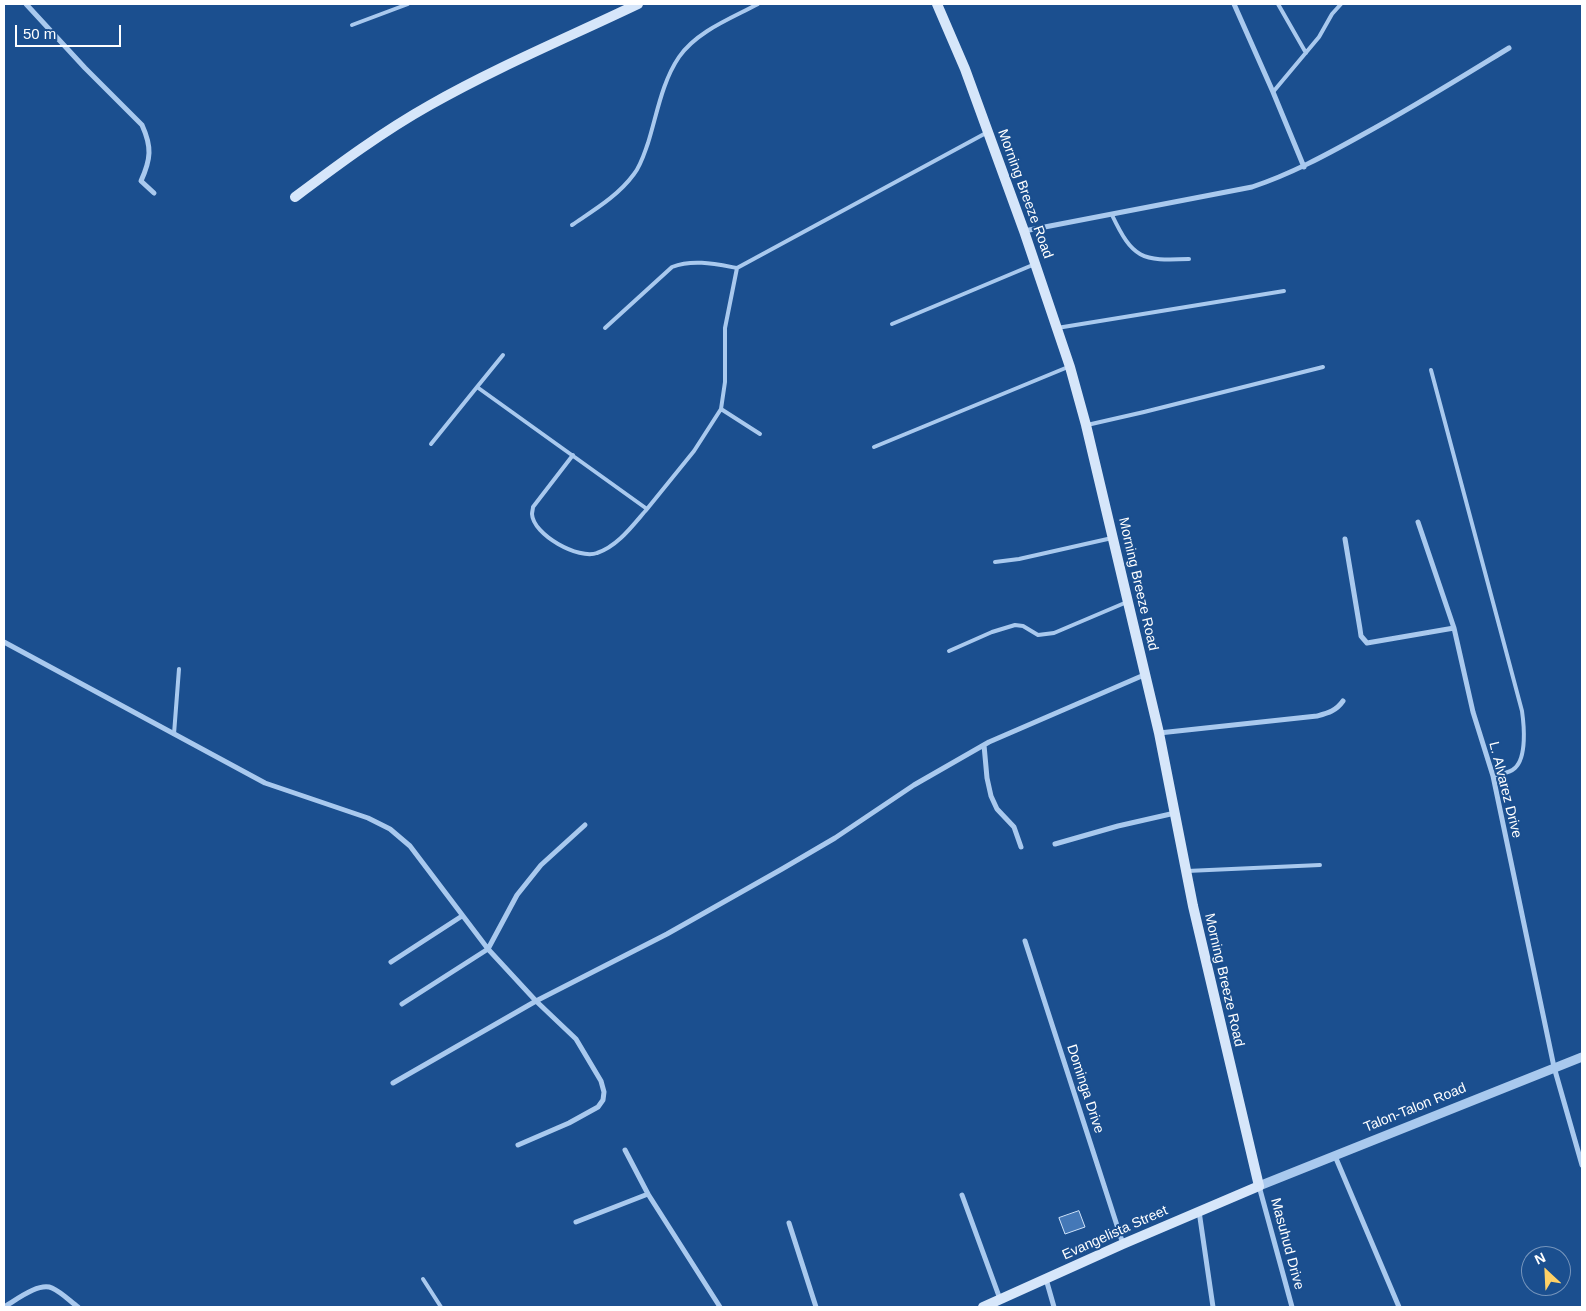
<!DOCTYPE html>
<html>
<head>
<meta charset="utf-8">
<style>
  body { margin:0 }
  #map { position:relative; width:1586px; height:1311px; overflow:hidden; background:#1b4f8f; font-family:Arial,sans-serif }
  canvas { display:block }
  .frame { position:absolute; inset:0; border:5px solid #fff; pointer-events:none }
  .north { position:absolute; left:1521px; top:1246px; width:50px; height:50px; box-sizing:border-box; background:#1b4f8f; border:1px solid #7695bc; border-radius:50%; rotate:335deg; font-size:14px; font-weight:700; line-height:20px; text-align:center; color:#fff }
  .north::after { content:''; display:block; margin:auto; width:18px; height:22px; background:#ffd166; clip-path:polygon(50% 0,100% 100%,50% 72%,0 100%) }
  .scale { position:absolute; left:15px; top:25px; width:106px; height:22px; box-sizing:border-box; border:2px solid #fff; border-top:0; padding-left:6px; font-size:15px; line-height:18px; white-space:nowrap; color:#fff; -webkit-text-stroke:4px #1b4f8f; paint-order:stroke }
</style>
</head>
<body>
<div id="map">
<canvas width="1586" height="1311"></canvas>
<div class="frame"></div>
<div class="north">N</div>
<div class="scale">50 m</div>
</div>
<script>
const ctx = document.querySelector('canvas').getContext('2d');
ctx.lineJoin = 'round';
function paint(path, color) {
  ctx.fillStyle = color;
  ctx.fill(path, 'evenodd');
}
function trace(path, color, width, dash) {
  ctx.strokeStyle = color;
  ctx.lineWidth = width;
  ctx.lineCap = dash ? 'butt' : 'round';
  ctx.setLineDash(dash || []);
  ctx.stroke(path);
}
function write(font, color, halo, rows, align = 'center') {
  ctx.font = font + ' Arial,sans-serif';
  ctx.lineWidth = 4;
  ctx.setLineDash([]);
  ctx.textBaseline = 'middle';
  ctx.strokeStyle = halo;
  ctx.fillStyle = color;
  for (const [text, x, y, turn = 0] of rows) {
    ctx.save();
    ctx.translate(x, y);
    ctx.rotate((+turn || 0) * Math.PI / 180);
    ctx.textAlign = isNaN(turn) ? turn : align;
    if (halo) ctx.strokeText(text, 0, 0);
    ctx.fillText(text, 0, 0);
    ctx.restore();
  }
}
const building = new Path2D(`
  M1079,1211L1085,1227L1065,1234L1059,1218Z`);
const service = new Path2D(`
  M1278,4L1306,53
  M352,25L408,4
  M1273,92L1319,37L1332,14L1341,4
  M1112,215C1133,259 1141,261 1189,259
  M572,225C594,210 618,196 634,174C641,165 644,154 648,143C657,114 662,82 679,57C697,31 732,18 758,4
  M737,268L725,328V382L721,409L760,434
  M892,324L1035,264
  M605,328L672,267C693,259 715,264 737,268L986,133
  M1057,328L1284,291
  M1431,370L1522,711C1524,725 1527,757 1515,768C1510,773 1500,774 1493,776
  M477,387L503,355
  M1087,425L1144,412L1323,367
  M431,444L477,387L647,509L694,451L721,409
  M874,447L1068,367
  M573,455L533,507C533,509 532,512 532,514C533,535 579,560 597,553C618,546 633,525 647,509
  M995,562L1019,559L1112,538
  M949,651L992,632L1015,625L1023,626L1038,635L1054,633L1127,602
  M174,734L179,669
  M1187,871L1320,865
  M423,1279L441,1307`);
const minor = new Path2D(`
  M26,4L85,68L142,125C152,147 151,159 141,181L154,193
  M1234,4L1273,92L1304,167
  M1024,231L1252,187C1291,174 1326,155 1362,135C1412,108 1460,78 1509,48
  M1418,522L1454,628L1473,712L1493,776L1554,1067L1582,1165
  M1345,539L1360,629L1361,636L1367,643L1454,628
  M4,642L265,783L368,818L390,829L410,846L488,949L536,1001L576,1039L601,1081L604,1092L603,1100L598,1107L569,1123L518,1145
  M1159,733L1317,716C1328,713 1336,711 1343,701
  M984,745L987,778L991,796L997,809L1014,827L1021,847
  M1055,844L1118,826L1175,813
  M1025,941L1123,1244
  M391,962L462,916
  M402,1004L488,949L517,895L541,865L585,825
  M393,1083L536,1001L667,934L782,869L835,838L914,785L989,742L1144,675
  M625,1150L648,1194
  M1335,1156L1399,1307
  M1259,1186L1292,1307
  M962,1195L1000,1299
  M1199,1211L1213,1307
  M576,1222L648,1194L720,1307
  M789,1223L816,1307
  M1046,1279L1054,1307
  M4,1307C16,1300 39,1282 52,1288C61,1292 70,1301 78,1307`);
const tertiary = new Path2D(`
  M1259,1186L1582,1057`);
const secondary = new Path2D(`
  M937,4L965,69L1024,231L1070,367L1086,425L1159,733L1193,906L1259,1186L1123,1244L983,1307
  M295,197C339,164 382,132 430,105C497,67 569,37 638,4`);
const streetNames = [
  ["Morning Breeze Road",1025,194,70],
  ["Morning Breeze Road",1138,584,77],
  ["L. Alvarez Drive",1505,790,76],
  ["Morning Breeze Road",1224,980,77],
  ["Dominga Drive",1085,1089,72],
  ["Talon-Talon Road",1415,1108,-22],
  ["Evangelista Street",1115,1233,-24],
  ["Masuhud Drive",1287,1244,75]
];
paint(building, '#4478b7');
trace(building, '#cfe3fa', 1);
trace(service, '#a9c9ee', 4);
trace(minor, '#a9c9ee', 5);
trace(tertiary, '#a9c9ee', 9);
trace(secondary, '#d6e6fa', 10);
write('14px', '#fff', '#1b4f8f', streetNames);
</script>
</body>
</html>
